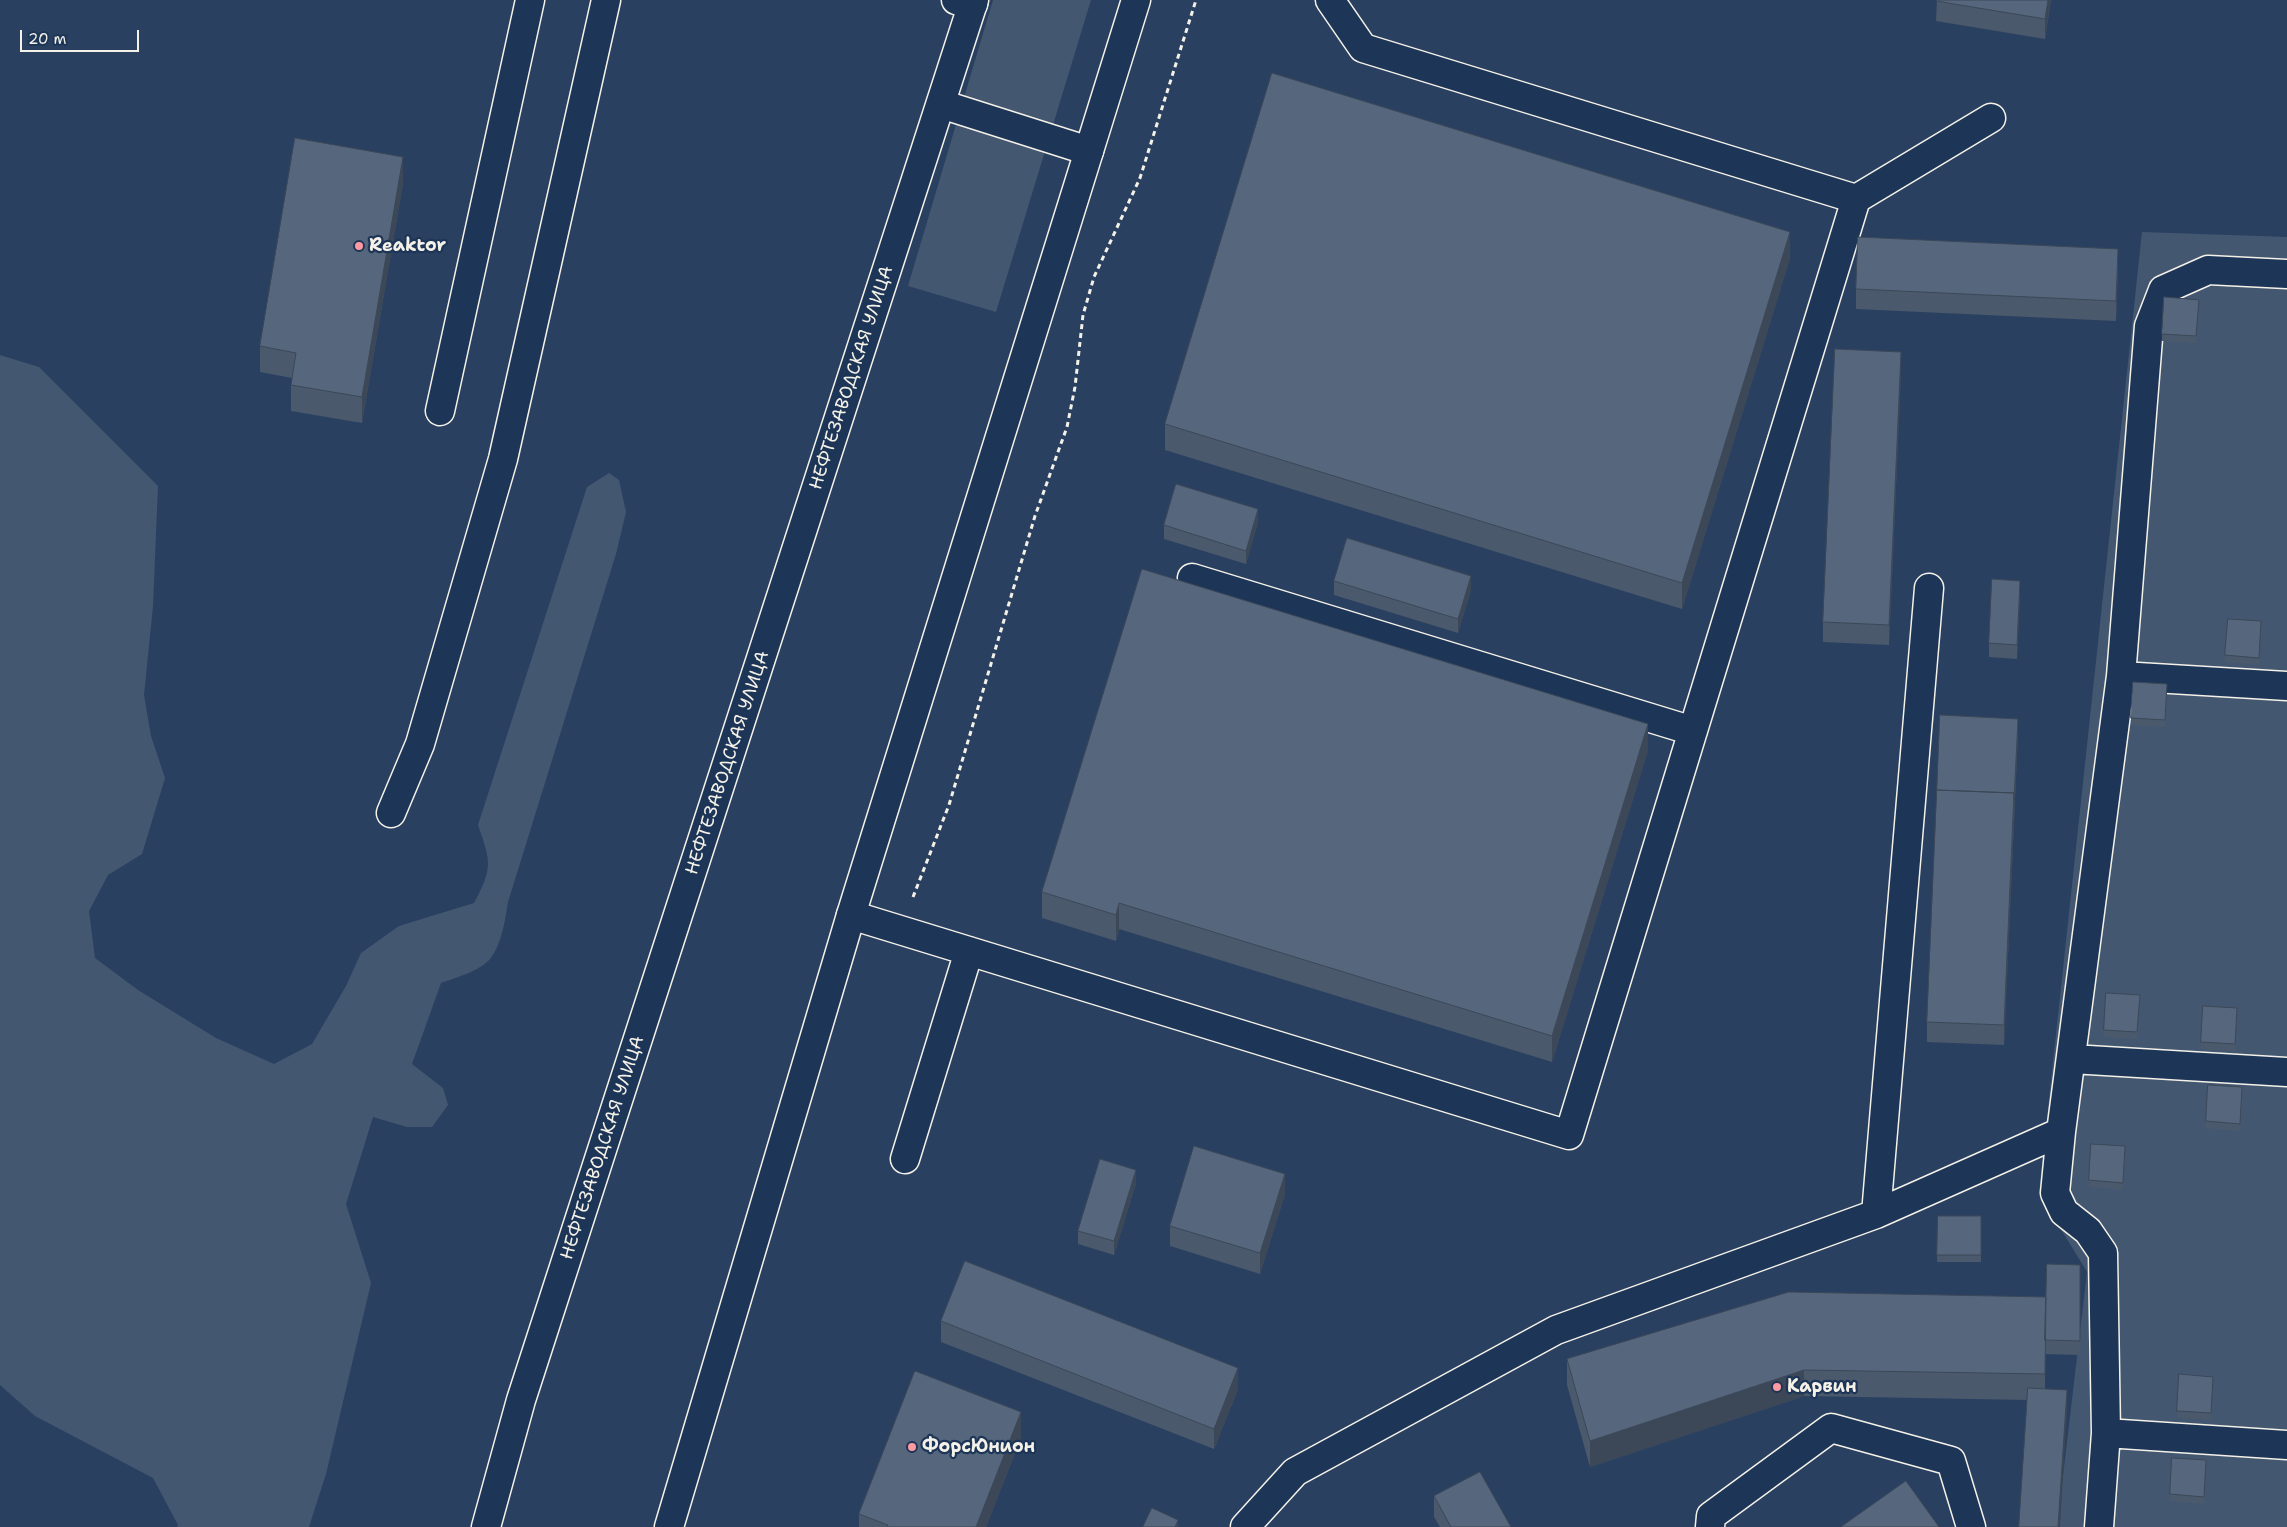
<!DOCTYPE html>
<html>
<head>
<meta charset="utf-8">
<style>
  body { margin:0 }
  #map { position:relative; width:2287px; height:1527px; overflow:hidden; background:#2a4060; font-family:"Shantell Sans",sans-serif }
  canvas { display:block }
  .scale { position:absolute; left:20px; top:30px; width:119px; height:22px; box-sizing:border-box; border:2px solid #f4f1e8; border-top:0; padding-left:6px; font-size:15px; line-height:18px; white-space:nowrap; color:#f4f1e8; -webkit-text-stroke:4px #1d3557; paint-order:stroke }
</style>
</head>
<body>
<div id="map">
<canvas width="2287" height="1527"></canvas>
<div class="scale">20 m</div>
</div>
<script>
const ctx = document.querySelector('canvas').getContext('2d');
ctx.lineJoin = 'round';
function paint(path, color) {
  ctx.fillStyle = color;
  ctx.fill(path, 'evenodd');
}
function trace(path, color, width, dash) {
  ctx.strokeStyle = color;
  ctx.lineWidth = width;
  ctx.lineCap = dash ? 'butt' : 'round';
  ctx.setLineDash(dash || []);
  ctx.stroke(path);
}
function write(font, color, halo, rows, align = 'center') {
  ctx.font = font + ' "Shantell Sans",sans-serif';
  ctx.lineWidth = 4.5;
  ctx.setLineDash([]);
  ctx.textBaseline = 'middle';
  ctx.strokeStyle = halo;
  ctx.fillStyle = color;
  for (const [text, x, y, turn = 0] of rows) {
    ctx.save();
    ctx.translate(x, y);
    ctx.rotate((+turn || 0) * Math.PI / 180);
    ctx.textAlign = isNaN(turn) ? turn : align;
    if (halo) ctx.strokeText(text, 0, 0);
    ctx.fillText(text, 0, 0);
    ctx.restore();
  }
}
const green = new Path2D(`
  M993,0H1091L996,312L908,286Z
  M2142,232L2287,237V1527H2057L2087,1272L2039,1193Z
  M0,355L39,367L158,486L153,606L144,695L151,736L165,778L142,854L108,875L89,911L95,958L138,990L216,1038L274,1064L312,1044L346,986L361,953L399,926L474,903C493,868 491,862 478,825L587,487L609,473L619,480L626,512L616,554L508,902C505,920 502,944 490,959C480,971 455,978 441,983L412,1064L443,1088L448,1105L432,1127H407L373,1117L346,1204L371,1283L326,1474L309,1527H177L178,1525L153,1478L35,1416L0,1385Z`);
const path = new Path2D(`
  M913,897L949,805L1035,516L1067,427L1075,387L1083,315L1094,277L1140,178L1196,0`);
const minor = new Path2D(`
  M956,0L973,4
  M941,104L1089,151
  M1856,199L1991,118
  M440,411L530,0
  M1192,578L1693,731
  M2121,676L2287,686
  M391,813L420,744L503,459L606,0
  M851,915L1569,1135L1856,199L1363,48L1330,0
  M2072,1059L2287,1072
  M905,1159L969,951
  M1876,1214L1929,588
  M2106,1433L2287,1445
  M1245,1527L1295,1472L1556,1330L1876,1214L2061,1132
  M1710,1527L1711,1516L1831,1428L1951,1461L1971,1527
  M2099,1527L2106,1433L2103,1253L2088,1231L2064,1212L2055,1193L2061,1132L2121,676L2149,326L2163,290L2208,270L2287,274`);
const major = new Path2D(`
  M486,1527L521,1400L974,0
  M669,1527L851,915L1136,0`);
const wall = new Path2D(`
  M1935,0H2051L2045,39L1936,21L1937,0Z
  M403,183L362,423L291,411V385L292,378L260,372V346Z
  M1790,258L1682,609L1165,450V424Z
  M2118,269L2116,321L1856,309V289Z
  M2199,307L2196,343L2162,341V334Z
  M1901,372L1889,645L1823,642V622Z
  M1258,522L1246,564L1164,539V525Z
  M1334,581L1471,590L1458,633L1334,595Z
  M2020,594L2017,659L1989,657V643Z
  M2261,628L2259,665L2225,662V655Z
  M2167,691L2165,727L2131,725V718Z
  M2018,733L2004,1045L1927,1042V1022Z
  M1648,750L1552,1062L1119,929L1116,941L1042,918V892Z
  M2140,1002L2137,1039L2104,1037V1030Z
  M2237,1015L2235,1051L2201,1049V1042Z
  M2242,1094L2240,1131L2206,1128V1121Z
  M2125,1153L2123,1190L2089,1187V1180Z
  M1136,1183L1114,1255L1078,1244V1231Z
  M1285,1194L1260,1274L1170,1246V1226Z
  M1938,1216H1981V1262H1937Z
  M2080,1265V1355L2045,1354V1389L2067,1410L2028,1400L1804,1396L1590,1467L1567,1385V1359L2046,1297Z
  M941,1321L1238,1389L1214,1449L941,1342Z
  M2213,1384L2211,1420L2177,1418V1411Z
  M1021,1438L986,1527H859V1514Z
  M2206,1467L2204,1504L2170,1501V1494Z
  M1434,1496L1511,1527H1440L1434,1517Z`);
const shadedWall = new Path2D(`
  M2048,0H2051L2045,39V19Z
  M403,157V183L362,423V397Z
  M1790,232V258L1682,609V583Z
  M2118,249V269L2116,321V301Z
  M1901,352V372L1889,645V625Z
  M1258,509V522L1246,564V551Z
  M1471,576V590L1458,633V619Z
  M2020,581V594L2017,659V645Z
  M2018,719V733L2004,1045V1025Z
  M1648,724V750L1552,1062V1036Z
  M1119,903V929L1116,941V915Z
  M1136,1170V1183L1114,1255V1241Z
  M1285,1174V1194L1260,1274V1253Z
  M1238,1368V1389L1214,1449V1429Z
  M1804,1370V1396L1590,1467V1441Z
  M2067,1390V1410L2060,1527H2058Z
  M1021,1412V1438L986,1527H976Z
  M1178,1520V1527H1175Z`);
const building = new Path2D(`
  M1937,0H2048L2045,19L1936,1Z
  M1272,73L1790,232L1682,583L1165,424Z
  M295,138L403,157L362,397L291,385L296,353L260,346Z
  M1858,237L2118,249L2116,301L1856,289Z
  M2164,297L2199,300L2196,336L2162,334Z
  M1835,349L1901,352L1889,625L1823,622Z
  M1176,484L1258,509L1246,551L1164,525Z
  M1347,538L1471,576L1458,619L1334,581Z
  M1142,569L1648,724L1552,1036L1119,903L1116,915L1042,892Z
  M1992,579L2020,581L2017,645L1989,643Z
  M2228,619L2261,621L2259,658L2225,655Z
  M2133,682L2167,684L2165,720L2131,718Z
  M1940,715L2018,719L2014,800V793L1937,790Z
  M1937,790L2014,793L2004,1025L1927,1022Z
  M2106,993L2140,995L2137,1032L2104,1030Z
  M2203,1006L2237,1008L2235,1044L2201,1042Z
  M2208,1085L2242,1087L2240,1124L2206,1121Z
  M2091,1144L2125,1146L2123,1183L2089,1180Z
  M1194,1146L1285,1174L1260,1253L1170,1226Z
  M1100,1159L1136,1170L1114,1241L1078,1231Z
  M1938,1216H1981V1255H1937Z
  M965,1261L1238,1368L1214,1429L941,1321Z
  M2047,1264L2080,1265V1341L2045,1340Z
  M1789,1292L2046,1297L2045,1374L1804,1370L1590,1441L1567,1359Z
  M915,1371L1021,1412L976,1527H887L888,1525L859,1514Z
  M2179,1374L2213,1377L2211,1413L2177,1411Z
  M2028,1388L2067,1390L2058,1527H2019Z
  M2172,1458L2206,1460L2204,1497L2170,1494Z
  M1480,1472L1511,1527H1451L1434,1496Z
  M1906,1481L1939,1527H1841Z
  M1152,1508L1178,1520L1175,1527H1143Z`);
const markers = [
  [359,246,5,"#ff9aa2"],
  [1777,1387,5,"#ff9aa2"],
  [912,1447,5,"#ff9aa2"]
];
const poiNames = [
  ["Reaktor",369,246],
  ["Карвин",1787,1387],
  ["ФорсЮнион",922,1447]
];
const streetNames = [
  ["НЕФТЕЗАВОДСКАЯ УЛИЦА",852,378,-72],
  ["НЕФТЕЗАВОДСКАЯ УЛИЦА",728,763,-72],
  ["НЕФТЕЗАВОДСКАЯ УЛИЦА",603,1148,-72]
];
paint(green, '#445771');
trace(minor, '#f4f1e8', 31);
trace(major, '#f4f1e8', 31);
trace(path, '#f4f1e8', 3, [5, 4]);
trace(minor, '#1d3557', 28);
trace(major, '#1d3557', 28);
paint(wall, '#4a596c');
paint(shadedWall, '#3c4858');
paint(building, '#56677d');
trace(building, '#3c4858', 1);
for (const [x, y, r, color] of markers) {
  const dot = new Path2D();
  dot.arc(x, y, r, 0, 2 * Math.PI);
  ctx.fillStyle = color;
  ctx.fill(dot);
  trace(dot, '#1d3557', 2);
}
write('bold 18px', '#f4f1e8', '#1d3557', poiNames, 'left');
write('18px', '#f4f1e8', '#1d3557', streetNames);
</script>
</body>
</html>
